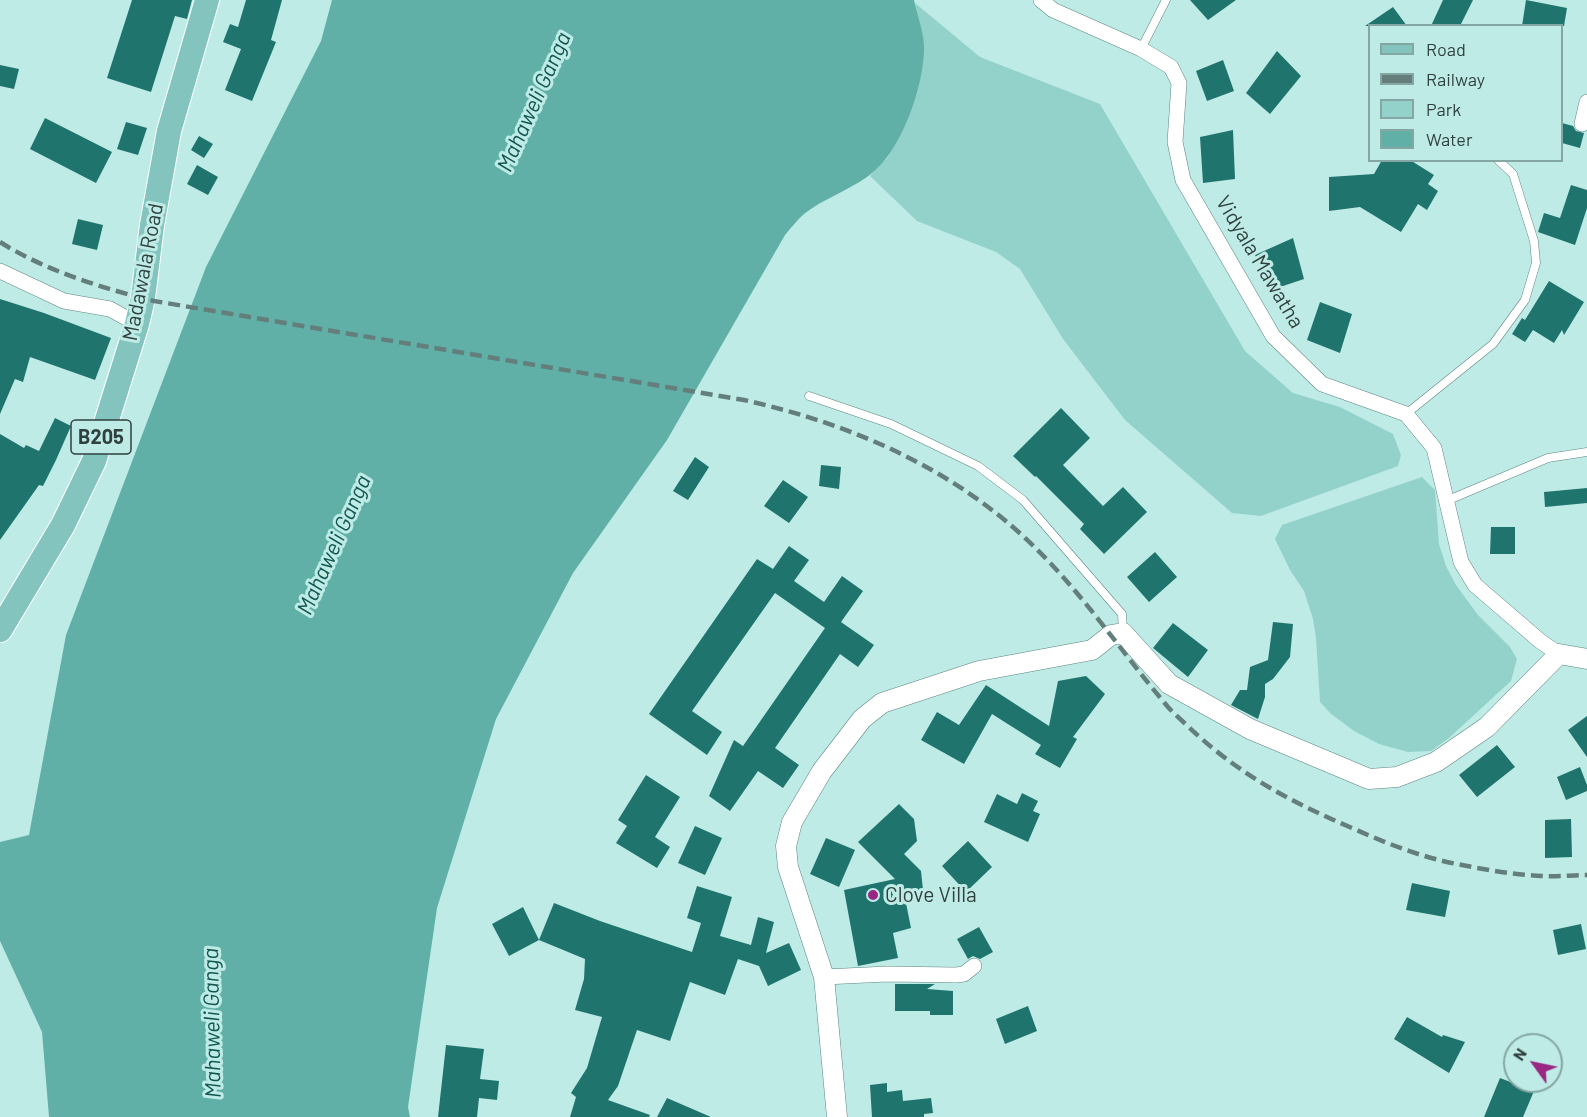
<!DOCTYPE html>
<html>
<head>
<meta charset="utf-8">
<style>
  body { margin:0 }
  #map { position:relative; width:1587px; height:1117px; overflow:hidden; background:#bfebe6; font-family:Barlow,sans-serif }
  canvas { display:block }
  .legend { position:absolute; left:1368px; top:24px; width:195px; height:138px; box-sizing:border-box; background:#bfebe6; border:2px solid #85a7a3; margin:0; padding:8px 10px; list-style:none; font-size:18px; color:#2f413f }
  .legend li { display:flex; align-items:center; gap:12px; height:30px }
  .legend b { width:30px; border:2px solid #85a7a3 }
  .north { position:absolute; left:1503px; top:1033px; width:60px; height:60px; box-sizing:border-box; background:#bfebe6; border:2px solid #85a7a3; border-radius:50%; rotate:303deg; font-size:16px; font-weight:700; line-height:24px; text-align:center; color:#2f413f }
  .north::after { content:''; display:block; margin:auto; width:21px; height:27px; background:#9a2783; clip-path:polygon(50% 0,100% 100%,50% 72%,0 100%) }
</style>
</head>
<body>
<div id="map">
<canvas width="1587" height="1117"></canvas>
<ul class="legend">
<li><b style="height:8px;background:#83c4bf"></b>Road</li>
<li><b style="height:8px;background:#637e7b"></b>Railway</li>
<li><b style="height:16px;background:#93d2cb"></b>Park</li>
<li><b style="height:16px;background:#61b0a8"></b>Water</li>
</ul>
<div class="north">N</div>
</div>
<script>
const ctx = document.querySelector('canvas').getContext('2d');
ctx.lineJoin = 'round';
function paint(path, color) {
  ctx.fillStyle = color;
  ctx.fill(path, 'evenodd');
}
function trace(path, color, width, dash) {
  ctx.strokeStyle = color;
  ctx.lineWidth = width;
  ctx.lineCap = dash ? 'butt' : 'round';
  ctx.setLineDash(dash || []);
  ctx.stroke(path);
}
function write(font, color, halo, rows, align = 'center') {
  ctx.font = font + ' Barlow,sans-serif';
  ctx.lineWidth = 6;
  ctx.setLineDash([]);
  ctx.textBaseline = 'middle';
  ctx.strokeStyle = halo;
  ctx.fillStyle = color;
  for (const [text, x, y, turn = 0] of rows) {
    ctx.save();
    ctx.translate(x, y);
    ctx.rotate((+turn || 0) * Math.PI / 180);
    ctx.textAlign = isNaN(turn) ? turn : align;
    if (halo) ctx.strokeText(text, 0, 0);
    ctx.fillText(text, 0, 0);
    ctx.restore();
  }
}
const green = new Path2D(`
  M915,3L980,57L1100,104L1245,351L1293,393L1340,407L1393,434L1401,455L1398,466L1261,516L1232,513L1125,420L1063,339L1020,269L996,252L917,221L870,176L888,157L924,44Z
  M1422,477L1435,490L1439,544L1446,566L1456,585L1478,615L1510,647L1517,659L1511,681L1449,738L1431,751L1408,752L1379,744L1354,731L1330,713L1320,702L1316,638L1313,619L1304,591L1290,570L1275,539L1282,525Z`);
const water = new Path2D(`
  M332,0H914C917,14 923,30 924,45C925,84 901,155 867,177C847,191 823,199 804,214C797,220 791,228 785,235L667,440L573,573L496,719L437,908L408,1107L410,1117H49L42,1032L0,941V842L29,835L66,635L206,267L321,41Z`);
const building = new Path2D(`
  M132,0H192L187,19L175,16L151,92L107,78Z
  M246,0H282L271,40L276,42L252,101L225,90L241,49L223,42L230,24L238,27Z
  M1190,0H1236L1208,20Z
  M1443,0H1473L1460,26H1431Z
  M1526,0L1567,8L1564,26H1522Z
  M1393,7L1407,26H1365Z
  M1277,51L1301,76L1270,114L1246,93Z
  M1223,60L1234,91L1207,101L1196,71Z
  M0,65L19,69L14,89L0,86Z
  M45,118L112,152L96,183L30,149Z
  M126,122L147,128L138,155L117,149Z
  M1562,123L1573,126L1576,131L1584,133L1580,148L1562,143Z
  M1233,130L1235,179L1203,183L1200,137Z
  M199,136L213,144L204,158L191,150Z
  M1382,160H1410L1434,175L1428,184L1438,191L1427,210L1418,204L1401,232L1360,207L1329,211V177L1374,174Z
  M197,165L218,177L208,195L187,184Z
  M1571,185L1587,190V208L1575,245L1538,232L1544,213L1560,218Z
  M78,219L103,225L97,250L72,244Z
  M1293,238L1304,279L1271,290L1255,255Z
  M1549,281L1584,302L1564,335L1562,330L1554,343L1533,330L1525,342L1512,334L1522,318L1525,320Z
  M0,299L44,313L111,338L95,380L30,357L23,382L15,379L0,414Z
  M1320,302L1352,314L1340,353L1307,340Z
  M1061,408L1090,438L1063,465L1103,506L1123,487L1147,512L1104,554L1080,529L1084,524L1036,476L1035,477L1013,456Z
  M55,418L71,426L56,460L43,486L39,485L0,540V434L24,448L26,445L39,451Z
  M695,457L709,467L688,500L673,491Z
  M821,465L841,467L839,489L819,486Z
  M783,480L808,497L789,523L764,506Z
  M1587,488V503L1545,507L1544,492Z
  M1491,527H1515V554H1490Z
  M789,546L809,560L794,581L824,602L842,576L863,591L841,622L874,645L858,667L840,654L775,748L799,765L783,788L758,771L730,811L709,796L734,740L743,746L825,628L775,593L692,711L722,732L707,755L649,714L757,559L773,569Z
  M1155,552L1177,577L1149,602L1127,577Z
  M1273,622L1293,624L1290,657L1273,679L1265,684V697L1258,719L1231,705L1240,690H1247L1250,667L1268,660Z
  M1173,623L1208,650L1188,677L1153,648Z
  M1086,676L1105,694L1073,737L1077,739L1060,768L1035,754L1041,745L992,714L964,764L921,740L937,712L959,725L986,685L1049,726L1058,681Z
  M1587,716V757L1568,730Z
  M1497,745L1515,767L1477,797L1459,775Z
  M1580,767L1587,785V791L1566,800L1557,777Z
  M646,775L680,797L655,837L670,847L657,868L616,843L627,826L618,820Z
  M1022,793L1038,801L1033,811L1040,814L1028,842L984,822L997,794L1017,804Z
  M899,804L914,819L917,841L904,854L921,871L923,890L904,893L911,928L893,933L898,958L858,966L844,890L895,879L858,842Z
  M1571,819L1572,857L1545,858V820Z
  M695,826L722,838L705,875L678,863Z
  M826,838L855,850L839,887L810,874Z
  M968,841L992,867L966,892L942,866Z
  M1412,883L1450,891L1445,917L1406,910Z
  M697,886L732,897L720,936L751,945L758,917L774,922L766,953L789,943L801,970L768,986L759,966L738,959L725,995L690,982L670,1041L637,1030L618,1086L608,1100L650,1115L649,1117H570L576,1097L571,1093L587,1068L602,1017L575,1010L584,979L585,959L539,940L554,903L600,921L692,952L701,923L687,918Z
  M523,907L539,940L509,956L492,924Z
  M1581,924L1586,949L1558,955L1553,930Z
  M979,927L993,952L980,959L973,956L968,959L957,939Z
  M895,984H935L927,989L953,991V1015H930V1011H895Z
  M1028,1006L1037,1031L1005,1044L996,1019Z
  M1407,1017L1442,1037L1443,1035L1465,1042L1449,1073L1394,1039Z
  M446,1045L484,1049L480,1079L499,1081L497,1100L479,1098L477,1117H438Z
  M1500,1078L1534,1091L1523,1117H1484Z
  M887,1083V1092L902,1090L903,1101L931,1098L933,1113L924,1114V1117H872L870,1085Z
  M667,1098L711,1117H657Z`);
const service = new Path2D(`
  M1141,49L1166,0
  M809,396L891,424L978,466L1023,500L1122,614L1123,632
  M1406,414L1493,344L1525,300L1536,263L1534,241L1513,174L1498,160
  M1446,501L1548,458L1587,452`);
const minor = new Path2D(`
  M1041,0L1053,10L1141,49L1171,67L1179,83L1175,142L1183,180L1273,336L1322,384L1406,414L1434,448L1461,562L1475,585L1540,641L1559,654
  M1582,124L1587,102
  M0,271L64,301L110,309L137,324
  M824,977L887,974L956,975L964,974L974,966`);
const tertiary = new Path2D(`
  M837,1117L824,977L788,867L786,846L792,822L822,771L862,719L882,703L979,671L1092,650L1111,635L1123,633L1169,684L1250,729L1369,779L1397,777L1436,762L1487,727L1559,654L1587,659`);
const primary = new Path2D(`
  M0,630L63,525L94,461L137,324L143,298L152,225L169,131L207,0`);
const rail = new Path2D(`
  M0,242C46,271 102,288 154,301L744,400C842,422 937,461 1014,528C1075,581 1117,647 1168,707C1176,716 1186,724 1194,732C1242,776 1293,803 1352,828C1388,844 1423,858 1462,865C1487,870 1516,875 1542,876C1557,877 1572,875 1587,875`);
const markers = [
  [873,895,6,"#9a2783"]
];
const shields = [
  [101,437,60]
];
const shieldNames = [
  ["B205",101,437]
];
const streetNames = [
  ["Vidyala Mawatha",1260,262,59],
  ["Madawala Road",143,272,-79]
];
const poiNames = [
  ["Clove Villa",885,895]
];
const waterNames = [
  ["Mahaweli Ganga",534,102,-66],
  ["Mahaweli Ganga",334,545,-66],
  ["Mahaweli Ganga",212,1023,-91]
];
paint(green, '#93d2cb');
paint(water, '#61b0a8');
paint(building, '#20746e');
trace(service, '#5b8580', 9);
trace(minor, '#5b8580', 16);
trace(tertiary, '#5b8580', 21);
trace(primary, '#fff', 26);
trace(service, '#fff', 8);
trace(minor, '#fff', 15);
trace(tertiary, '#fff', 20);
trace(primary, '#83c4bf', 24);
trace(rail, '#637e7b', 4.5, [12, 6]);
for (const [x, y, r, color] of markers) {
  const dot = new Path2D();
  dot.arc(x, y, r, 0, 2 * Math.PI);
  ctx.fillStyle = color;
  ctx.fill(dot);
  trace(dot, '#bfebe6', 2);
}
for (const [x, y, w] of shields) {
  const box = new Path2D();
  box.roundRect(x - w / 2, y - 17, w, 34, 4.5);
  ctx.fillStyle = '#bfebe6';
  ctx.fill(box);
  trace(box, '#2f413f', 1.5);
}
write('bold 20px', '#2f413f', null, shieldNames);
write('21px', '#2f413f', '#bfebe6', streetNames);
write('21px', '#2f413f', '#bfebe6', poiNames, 'left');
write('italic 22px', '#125651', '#bfebe6', waterNames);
</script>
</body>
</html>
